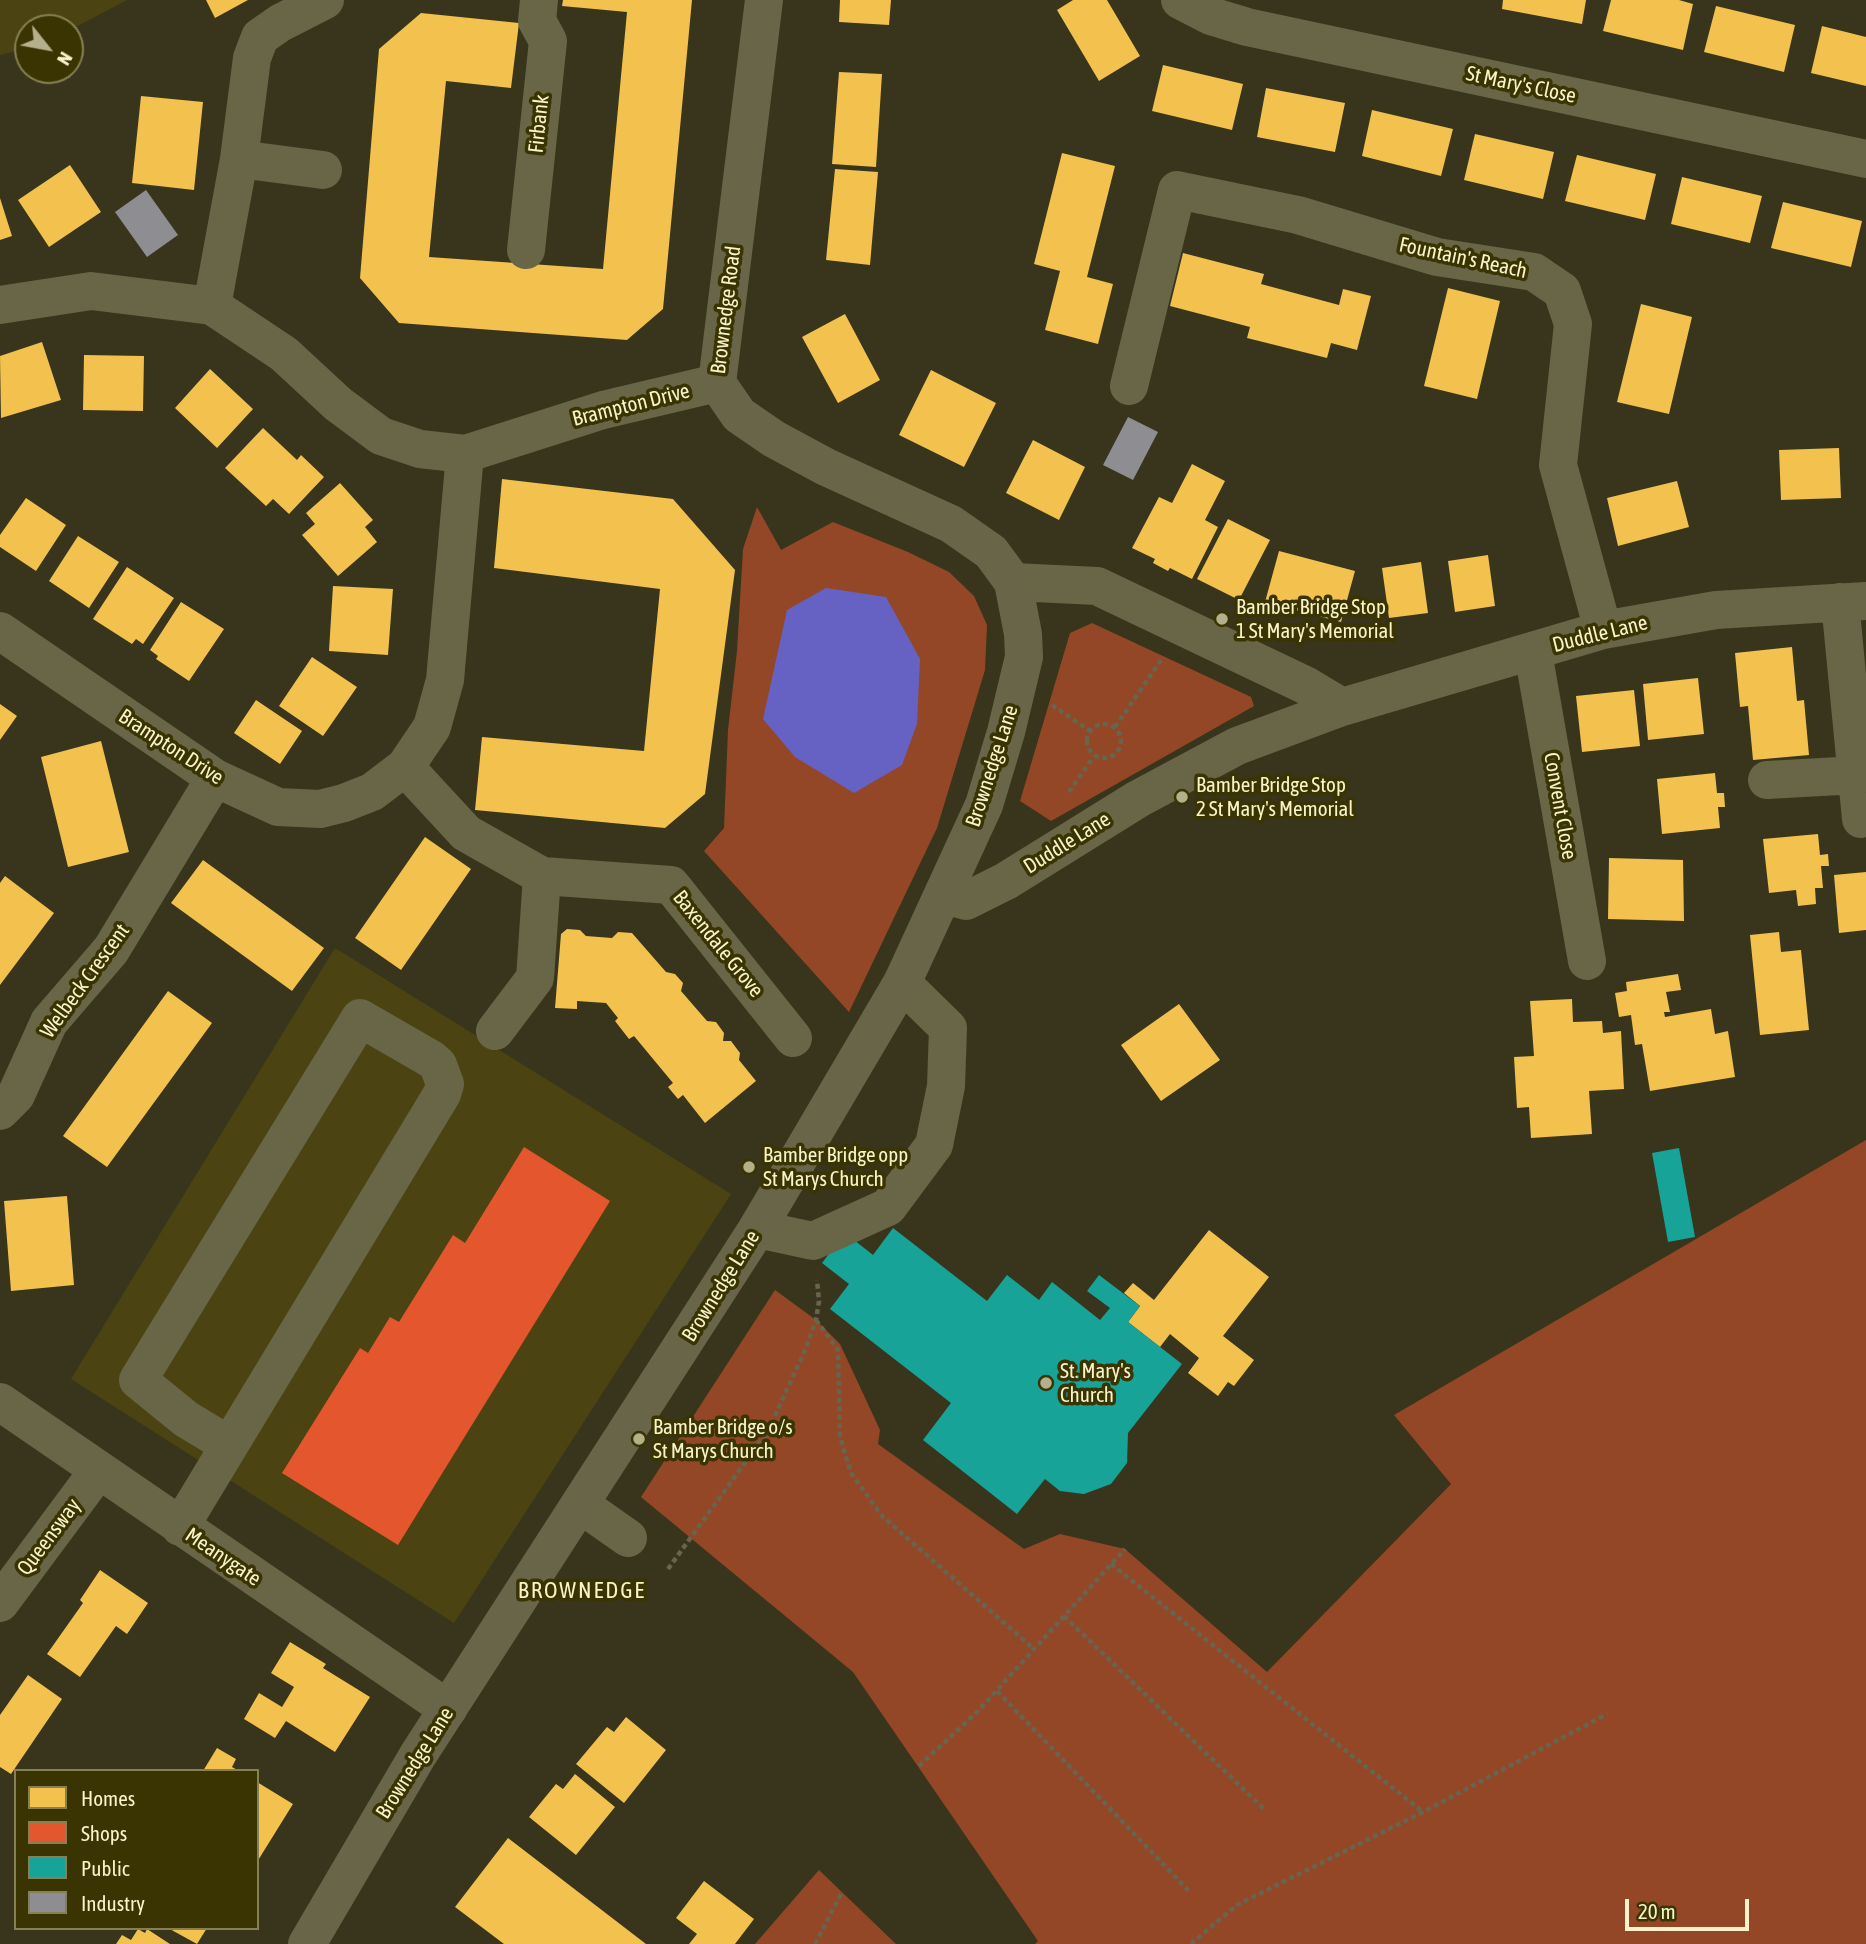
<!DOCTYPE html>
<html>
<head>
<meta charset="utf-8">
<style>
  body { margin:0 }
  #map { position:relative; width:1866px; height:1944px; overflow:hidden; background:#38351c; font-family:"Asap Condensed",sans-serif }
  canvas { display:block }
  .legend { position:absolute; left:14px; top:1769px; width:245px; height:161px; box-sizing:border-box; background:#3a3402; border:2px solid #868052; margin:0; padding:9px 12px; list-style:none; font-size:21px; color:#f8f3c9 }
  .legend li { display:flex; align-items:center; gap:14px; height:35px }
  .legend b { width:35px; border:2px solid #868052 }
  .north { position:absolute; left:14px; top:14px; width:70px; height:70px; box-sizing:border-box; background:#3a3402; border:2px solid #868052; border-radius:50%; rotate:121deg; font-size:19px; font-weight:700; line-height:28px; text-align:center; color:#f8f3c9 }
  .north::after { content:''; display:block; margin:auto; width:24px; height:32px; background:#b5b08c; clip-path:polygon(50% 0,100% 100%,50% 72%,0 100%) }
  .scale { position:absolute; left:1625px; top:1899px; width:124px; height:32px; box-sizing:border-box; border:4px solid #f8f3c9; border-top:0; padding-left:9px; font-size:21px; line-height:24px; white-space:nowrap; color:#f8f3c9; -webkit-text-stroke:5px #3a3402; paint-order:stroke }
</style>
</head>
<body>
<div id="map">
<canvas width="1866" height="1944"></canvas>
<ul class="legend">
<li><b style="height:19px;background:#f2c14e"></b>Homes</li>
<li><b style="height:19px;background:#e4572e"></b>Shops</li>
<li><b style="height:19px;background:#17a398"></b>Public</li>
<li><b style="height:19px;background:#8d8d92"></b>Industry</li>
</ul>
<div class="north">N</div>
<div class="scale">20 m</div>
</div>
<script>
const ctx = document.querySelector('canvas').getContext('2d');
ctx.lineJoin = 'round';
function paint(path, color) {
  ctx.fillStyle = color;
  ctx.fill(path, 'evenodd');
}
function trace(path, color, width, dash) {
  ctx.strokeStyle = color;
  ctx.lineWidth = width;
  ctx.lineCap = dash ? 'butt' : 'round';
  ctx.setLineDash(dash || []);
  ctx.stroke(path);
}
function write(font, color, halo, rows, align = 'center') {
  ctx.font = font + ' "Asap Condensed",sans-serif';
  ctx.lineWidth = 7;
  ctx.setLineDash([]);
  ctx.textBaseline = 'middle';
  ctx.strokeStyle = halo;
  ctx.fillStyle = color;
  for (const [text, x, y, turn = 0] of rows) {
    ctx.save();
    ctx.translate(x, y);
    ctx.rotate((+turn || 0) * Math.PI / 180);
    ctx.textAlign = isNaN(turn) ? turn : align;
    if (halo) ctx.strokeText(text, 0, 0);
    ctx.fillText(text, 0, 0);
    ctx.restore();
  }
}
const built = new Path2D(`
  M0,0H127L70,30L28,28V48L0,55Z
  M335,948L731,1194L454,1623L71,1379Z`);
const green = new Path2D(`
  M757,507L781,550L833,522L908,552L949,572L974,596L987,625L985,670L937,828L849,1012L704,851L724,828L728,730L737,651L743,549Z
  M1092,623L1251,697L1254,706L1051,821L1020,801L1070,633Z
  M1866,1140V1944H1035L1038,1941L853,1672L641,1497L775,1290L816,1320L840,1344L880,1430L878,1444L1024,1549L1060,1534L1125,1549L1267,1672L1451,1484L1394,1415Z
  M819,1870L896,1944H755Z`);
const water = new Path2D(`
  M826,588L886,597L920,659L917,724L902,765L854,793L795,757L763,719L787,610Z`);
const homes = new Path2D(`
  M206,0H248L215,18Z
  M563,0H692L663,309L627,340L399,323L360,278L379,49L421,13L519,23L511,88L446,81L429,257L603,269L627,12L562,6Z
  M840,0H891L889,25L839,22Z
  M1073,0H1107L1140,56L1099,81L1057,10Z
  M1503,0H1586L1582,24L1502,9Z
  M1611,0H1679L1693,4L1683,50L1603,31Z
  M1716,6L1795,25L1784,72L1704,52Z
  M1822,26L1866,37V86L1811,73Z
  M1163,65L1243,84L1232,130L1152,111Z
  M839,72L882,74L876,167L832,164Z
  M1266,88L1345,103L1335,152L1257,137Z
  M141,96L203,102L194,190L132,183Z
  M1372,110L1453,129L1441,176L1362,156Z
  M1475,134L1554,152L1543,199L1464,180Z
  M1062,153L1115,166L1087,277L1113,284L1098,344L1045,330L1060,271L1034,264Z
  M1577,155L1656,174L1645,220L1565,201Z
  M70,165L101,212L49,247L18,200Z
  M835,169L878,172L870,265L826,260Z
  M1682,177L1762,196L1750,243L1671,224Z
  M0,198L12,236L0,240Z
  M1783,202L1862,221L1851,267L1771,248Z
  M1183,253L1264,274L1261,284L1339,305L1343,289L1371,296L1357,350L1331,343L1327,358L1247,338L1250,327L1170,306Z
  M1448,288L1500,301L1477,399L1424,386Z
  M1641,304L1692,317L1669,414L1617,402Z
  M845,314L880,380L838,403L802,337Z
  M42,342L61,400L1,418L0,356Z
  M84,355L144,356L143,411L83,410Z
  M210,369L253,409L217,448L175,408Z
  M931,370L996,403L964,467L899,435Z
  M263,428L297,460L301,455L324,477L289,514L273,499L266,506L225,468Z
  M1033,440L1085,467L1059,520L1006,493Z
  M1839,448L1841,498L1781,500L1779,450Z
  M1192,464L1225,481L1205,520L1218,527L1192,579L1170,568L1168,571L1153,563L1155,559L1132,548L1159,497L1172,503Z
  M502,479L673,499L735,570L705,794L665,828L475,810L482,737L644,751L660,589L494,568Z
  M1677,481L1689,527L1618,546L1607,498Z
  M340,483L373,520L365,527L377,542L338,576L302,535L315,524L306,513Z
  M26,498L66,525L36,571L0,547V535Z
  M1228,519L1270,540L1239,600L1197,579Z
  M78,536L119,562L89,608L49,581Z
  M1279,551L1355,571L1341,622L1265,602Z
  M1488,555L1495,606L1455,612L1448,561Z
  M1421,562L1428,613L1389,618L1382,568Z
  M127,567L174,598L143,644L136,639L132,644L93,619Z
  M333,586L393,589L388,655L329,651Z
  M181,602L224,629L189,681L156,659L158,656L150,650Z
  M1792,647L1797,701L1804,700L1809,755L1753,760L1748,706L1740,707L1735,653Z
  M312,657L357,687L323,736L279,706Z
  M1698,678L1704,734L1648,740L1643,684Z
  M1634,690L1640,746L1582,752L1576,696Z
  M256,700L302,731L280,764L234,733Z
  M0,704L17,716L0,740Z
  M101,741L129,852L68,867L41,757Z
  M1715,773L1717,793H1724L1725,807H1718L1720,828L1662,834L1657,779Z
  M1818,834L1820,855L1828,854L1829,866H1821L1823,888H1815L1816,904L1798,906L1796,890L1769,893L1763,839Z
  M425,837L471,869L401,970L355,938Z
  M1609,858L1683,860L1684,921L1608,919Z
  M203,860L324,948L292,991L171,903Z
  M1866,872V930L1839,933L1834,875Z
  M5,876L54,913L0,985V883Z
  M567,929L580,930L586,936L612,938L618,932L632,933L666,972L675,974L683,983L681,991L707,1021L716,1022L724,1033L723,1041H731L740,1053L739,1060L756,1081L705,1123L683,1095L678,1099L668,1087L673,1083L634,1036L629,1039L615,1021L618,1018L606,1003L577,1001V1009L555,1008L561,934Z
  M1779,932L1781,952L1801,950L1809,1030L1760,1035L1750,935Z
  M1678,974L1681,990L1666,992L1670,1012H1664L1665,1017L1711,1009L1715,1034L1728,1031L1735,1077L1650,1091L1642,1044L1635,1045L1631,1015L1619,1017L1615,993L1627,991L1626,982Z
  M168,991L212,1023L107,1167L63,1136Z
  M1572,999L1573,1022L1602,1021L1603,1033L1621,1031L1624,1089L1589,1091L1592,1134L1531,1138L1529,1107L1517,1108L1514,1057L1534,1056L1530,1001Z
  M1179,1004L1220,1060L1161,1101L1121,1045Z
  M67,1196L74,1285L11,1291L4,1201Z
  M1209,1230L1269,1277L1223,1336L1254,1360L1234,1386L1228,1382L1218,1396L1188,1373L1199,1358L1170,1334L1160,1347L1128,1322L1140,1306L1124,1293L1133,1283L1154,1300Z
  M100,1570L148,1603L127,1634L116,1626L80,1677L47,1654L83,1603L80,1600Z
  M290,1642L326,1664L323,1668L370,1697L335,1752L286,1721L275,1738L244,1719L259,1693L282,1707L294,1687L271,1673Z
  M28,1675L62,1699L11,1774L0,1767V1715Z
  M626,1717L666,1750L624,1803L576,1764L607,1727L614,1732Z
  M217,1748L236,1759L232,1767L239,1771H203Z
  M575,1774L615,1807L576,1855L529,1817L556,1784L563,1789Z
  M257,1782L293,1804L257,1862Z
  M508,1838L646,1944H504L455,1907Z
  M704,1881L754,1919L735,1944H689L697,1934L676,1918Z
  M168,1928H207L197,1944Z
  M138,1929L145,1933L147,1929L170,1944H116L122,1935L131,1940Z`);
const shops = new Path2D(`
  M524,1147L610,1201L398,1545L282,1473L360,1348L368,1353L390,1317L399,1322L453,1235L465,1243Z`);
const public = new Path2D(`
  M1679,1148L1695,1237L1668,1242L1652,1153Z
  M893,1228L987,1301L1007,1275L1039,1300L1052,1282L1100,1320L1110,1308L1087,1291L1099,1275L1140,1306L1128,1322L1182,1364L1128,1433L1127,1463L1111,1484L1084,1494L1060,1491L1045,1479L1017,1514L923,1440L951,1403L830,1309L849,1284L822,1263L845,1233L873,1255Z`);
const industry = new Path2D(`
  M146,190L178,235L147,257L115,212Z
  M1128,417L1158,432L1133,480L1103,465Z`);
const path = new Path2D(`
  M1052,705L1089,730
  M1087 741a17 17 0 1 1 34 0a17 17 0 1 1-34 0Z
  M1115,727L1161,660
  M1069,792L1094,756
  M816,1320L838,1350L840,1437L851,1473L882,1516L1034,1649
  M1111,1564L1423,1812
  M668,1569L768,1431L806,1348L816,1320L819,1301L817,1280
  M1064,1616L1266,1811
  M997,1691L1190,1892
  M919,1766L977,1712L1125,1549
  M815,1944L842,1892
  M1191,1944L1237,1905L1423,1812L1607,1714`);
const minor = new Path2D(`
  M1180,0L1211,16L1247,27L1866,159
  M239,159L323,170
  M526,250L548,41L537,21L539,0
  M0,305L91,291L212,306L284,354L338,404L381,436L420,449L465,454
  M212,306L239,159L252,58L260,37L280,23L325,0
  M1129,386L1177,190L1298,215L1437,257L1534,272L1562,291L1573,324L1558,465L1603,630
  M1013,582L1097,586L1307,686L1342,707
  M1840,602L1861,819
  M0,631L215,778L278,807L320,809L344,803L372,792L405,767L432,727L445,680L465,454L603,410L717,383
  M1533,652L1587,961
  M405,767L466,833L542,876L671,885L793,1038
  M1767,780L1858,775
  M944,895L966,901L1006,881L1138,799L1237,746L1342,707L1603,630L1716,610L1866,601
  M495,1031L535,978L542,876
  M0,1111L16,1095L49,1022L111,950L215,778
  M757,1229L813,1241L888,1207L934,1145L946,1086L948,1028L902,983
  M0,1402L448,1709
  M581,1505L628,1538
  M180,1527L442,1094L445,1084L438,1065L431,1059L360,1018L138,1380L186,1419L229,1445
  M0,1603L98,1471`);
const major = new Path2D(`
  M307,1944L418,1755L757,1229L902,983L984,805L1006,732L1024,657L1023,634L1013,582L991,552L951,524L826,467L774,439L739,415L717,383L764,0`);
const markers = [
  [1222,619,7,"#b5b08c"],
  [1182,797,7,"#b5b08c"],
  [749,1167,7,"#b5b08c"],
  [1046,1383,7,"#b5b08c"],
  [639,1439,7,"#b5b08c"]
];
const streetNames = [
  ["St Mary's Close",1521,85,12],
  ["Firbank",539,124,-84],
  ["Fountain's Reach",1463,258,12],
  ["Brownedge Road",726,310,-83],
  ["Brampton Drive",631,405,-14],
  ["Duddle Lane",1600,634,-14],
  ["Brampton Drive",171,747,33],
  ["Brownedge Lane",992,766,-72],
  ["Convent Close",1560,806,80],
  ["Duddle Lane",1067,843,-32],
  ["Baxendale Grove",718,944,51],
  ["Welbeck Crescent",85,981,-54],
  ["Brownedge Lane",721,1286,-58],
  ["Queensway",49,1537,-53],
  ["Meanygate",223,1557,34],
  ["Brownedge Lane",415,1763,-58]
];
const poiNames = [
  ["Bamber Bridge Stop",1236,607],
  ["1 St Mary's Memorial",1236,631],
  ["Bamber Bridge Stop",1196,785],
  ["2 St Mary's Memorial",1196,809],
  ["Bamber Bridge opp",763,1155],
  ["St Marys Church",763,1179],
  ["St. Mary's",1060,1371],
  ["Church",1060,1395],
  ["Bamber Bridge o/s",653,1427],
  ["St Marys Church",653,1451]
];
const neighbourhoodNames = [
  ["BROWNEDGE",582,1591]
];
paint(built, '#4b4412');
paint(green, '#934726');
paint(water, '#6662c3');
paint(homes, '#f2c14e');
paint(shops, '#e4572e');
paint(public, '#17a398');
paint(industry, '#8d8d92');
trace(path, '#68644d', 4.5, [5, 3.5]);
trace(minor, '#696547', 38);
trace(major, '#696548', 38);
for (const [x, y, r, color] of markers) {
  const dot = new Path2D();
  dot.arc(x, y, r, 0, 2 * Math.PI);
  ctx.fillStyle = color;
  ctx.fill(dot);
  trace(dot, '#3a3402', 2.5);
}
write('21px', '#f8f3c9', '#3a3402', streetNames);
write('21px', '#f8f3c9', '#3a3402', poiNames, 'left');
ctx.letterSpacing = '2px';
write('23px', '#f8f3c9', '#3a3402', neighbourhoodNames);
ctx.letterSpacing = '0px';
</script>
</body>
</html>
